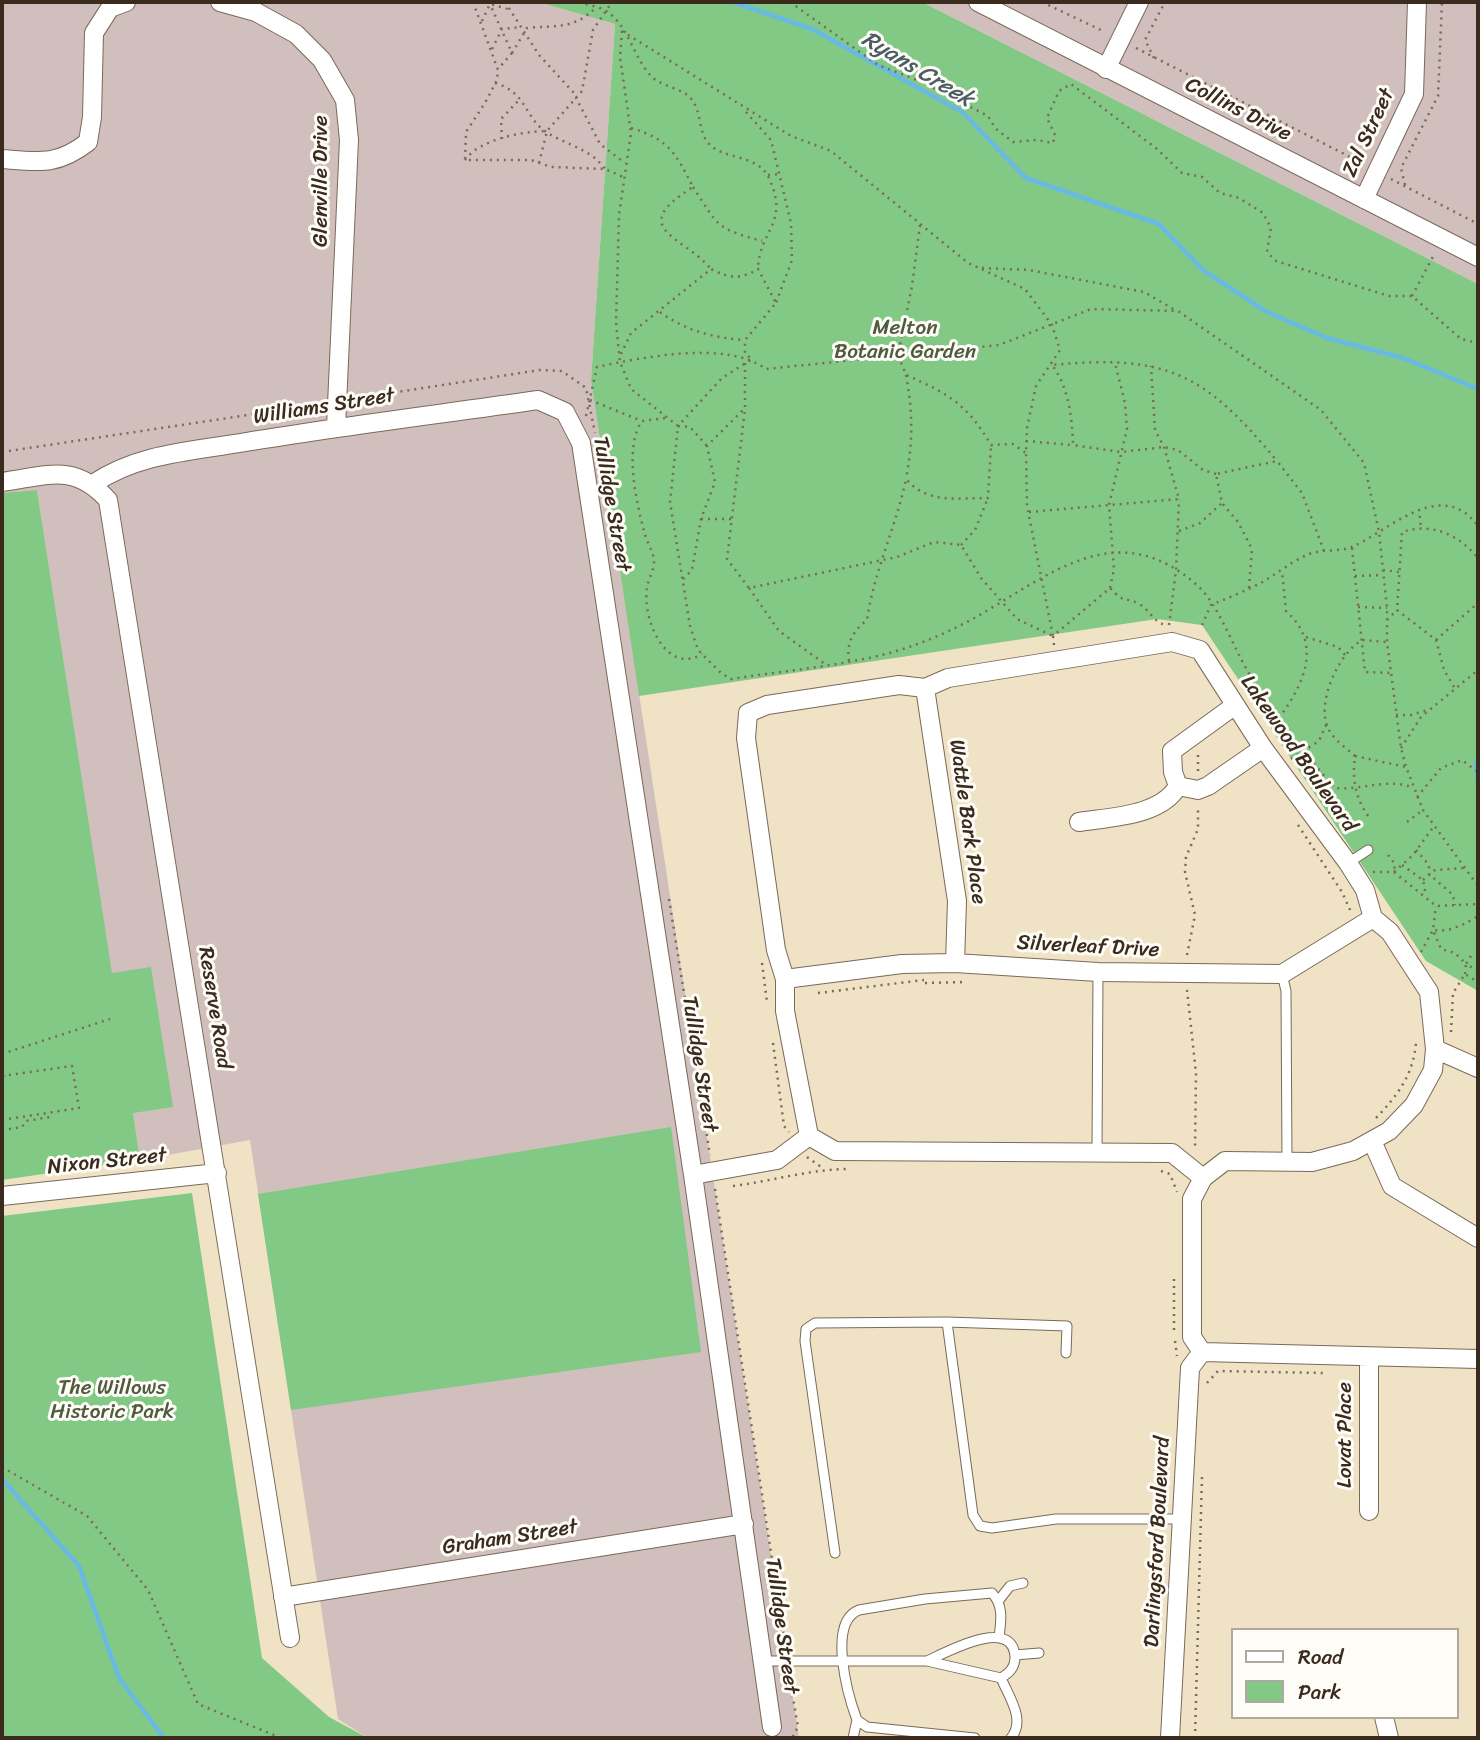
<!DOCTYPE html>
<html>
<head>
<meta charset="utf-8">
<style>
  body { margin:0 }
  #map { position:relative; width:1480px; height:1740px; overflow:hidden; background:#f0e2c5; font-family:Sriracha,sans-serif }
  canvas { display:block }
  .frame { position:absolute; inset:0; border:4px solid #3b2a1e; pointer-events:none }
  .legend { position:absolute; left:1231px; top:1628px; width:228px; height:91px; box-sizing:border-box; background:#fdfcf7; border:2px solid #afa8a0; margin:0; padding:9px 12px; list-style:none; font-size:21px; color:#3b2a1e }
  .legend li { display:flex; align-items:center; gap:14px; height:35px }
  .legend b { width:35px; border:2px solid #afa8a0 }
</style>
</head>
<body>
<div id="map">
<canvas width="1480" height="1740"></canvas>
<div class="frame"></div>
<ul class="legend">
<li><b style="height:9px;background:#fff"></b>Road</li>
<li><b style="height:19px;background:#82c985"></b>Park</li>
</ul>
</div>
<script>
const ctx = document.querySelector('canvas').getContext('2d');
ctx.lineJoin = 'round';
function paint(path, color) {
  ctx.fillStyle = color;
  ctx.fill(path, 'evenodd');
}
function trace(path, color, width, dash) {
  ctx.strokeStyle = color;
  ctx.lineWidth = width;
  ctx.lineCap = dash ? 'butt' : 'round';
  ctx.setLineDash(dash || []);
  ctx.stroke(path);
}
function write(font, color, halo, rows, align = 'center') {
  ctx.font = font + ' Sriracha,sans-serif';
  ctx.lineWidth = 6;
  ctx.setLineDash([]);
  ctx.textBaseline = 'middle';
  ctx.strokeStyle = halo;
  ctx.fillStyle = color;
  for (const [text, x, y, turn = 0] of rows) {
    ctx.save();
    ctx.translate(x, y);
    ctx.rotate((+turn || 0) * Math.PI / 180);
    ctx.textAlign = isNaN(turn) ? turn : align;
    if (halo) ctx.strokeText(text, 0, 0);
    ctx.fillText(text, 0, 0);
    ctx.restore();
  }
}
const industrial = new Path2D(`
  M2,2H538L615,24L591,380L799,1738H368L338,1719L250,1140L140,1160L37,490L2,493Z
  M922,2H1478V284Z`);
const green = new Path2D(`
  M538,2H922L1478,284V991L1426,961L1202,625L1157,619L639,696L591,380L615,24Z
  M37,490L112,973L151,967L173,1107L133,1113L140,1160L2,1180V493Z
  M671,1127L701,1352L291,1410L258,1194Z
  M192,1193L262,1658L329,1717L368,1738H6L2,1736V1216Z`);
const stream = new Path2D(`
  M733,2L812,29L962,112L1026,178L1159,224L1203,270L1267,312L1327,338L1403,358L1478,389
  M1478,760L1476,763L1478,783
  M2,1479L79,1566L119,1678L164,1738`);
const path = new Path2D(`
  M473,2L498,70L497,80L485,103L466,132L465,160H531L551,167L605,169L623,177
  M489,2L512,53L498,69
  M505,2L539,55L573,92L600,144L625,163
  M579,2C588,5 602,7 609,13C629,28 634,58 651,76C661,87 684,88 692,100C702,113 698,132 709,144C724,160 758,154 769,178C790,224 759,230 758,269
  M790,2L878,65L922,82L988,116L995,128L1013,142L1036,140L1053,143L1055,135L1047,118L1059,91L1071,84L1157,149L1182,173L1202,177L1220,193L1239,198L1263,213L1271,228L1267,252L1276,261L1389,296H1412L1461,339L1478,343
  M1042,2L1105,32
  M482,21L490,4L508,9
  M622,31L620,57L631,133L619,215L616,323L620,362L631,389L678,426L670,502L690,626L698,650L721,673L731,679C788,670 848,666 903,649C928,641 953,630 976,617C1050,575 1118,513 1199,587C1218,605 1233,646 1247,670C1271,712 1303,752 1335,788C1360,791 1390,777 1413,788
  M622,31L791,136L831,151L968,263L1025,289L1052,325L1060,350L1036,386L1027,428L1026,453L1027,506L1053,636
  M1136,48L1364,164
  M492,49L502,29L521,27
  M512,53L527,28C554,25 575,30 596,7
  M1154,58L1145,40L1165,2
  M495,83C525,92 524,113 541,128C560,144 590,147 605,169
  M746,112L771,140L791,223L792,260L776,303
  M631,128C669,139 676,154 693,187C625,229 684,236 711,269
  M502,139L501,119L520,99
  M465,160C480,139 521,132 545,131
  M539,163L547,131L582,91L593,30L612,2
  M768,175L781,174
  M1391,179L1478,224
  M1405,185L1401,168L1438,96L1442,2
  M693,187C719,227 715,228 762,241
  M920,225L912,286L898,355L906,375C949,394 967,404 991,445L1013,444L1026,453
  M982,268L1029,270L1144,292L1175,310
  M1412,296L1435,253
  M660,312C686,331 714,338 745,340
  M621,354L631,333L711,269C729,278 740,280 758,269L776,303L745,340V354L752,359L722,378L678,426
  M745,363V409L727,559L749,588L897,557L934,542L961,545L981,578L1017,619L1053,636
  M906,375C913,412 913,442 906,479
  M352,399L540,370L562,371L586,388L595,433
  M590,400L642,421
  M586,416L597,367C643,357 727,340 766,369L999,345L1091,309L1178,311L1321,410L1364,463L1379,532L1387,608V642L1401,748L1406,767L1423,810L1478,886
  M665,418L642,421C624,447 636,501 644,531C646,541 654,552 654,562C654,571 648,579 647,588C642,619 666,676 702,654
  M678,426L690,427L707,446
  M1026,441L1072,445
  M2,452L321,404
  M1216,474L1203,470L1178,450L1164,447L1121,452L1073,445C1072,417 1069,388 1052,365C1167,354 1204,373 1277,461
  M1419,509L1421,529
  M1029,512L1179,499L1164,447L1155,430L1151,366
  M701,519H734
  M1179,531L1200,523L1222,503
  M961,545L975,530L988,498
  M1352,548L1365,672L1391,673
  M1383,570L1399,572
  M1355,576L1383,575
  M683,579L692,570L701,519L715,482L707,446L743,410
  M749,588L779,631L825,664
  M1110,588L1114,569L1109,505L1127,429L1125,403L1115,363
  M1249,588L1252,549L1238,522L1222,503L1216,474L1277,461L1302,493L1324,551
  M1358,607L1387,608
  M1387,620L1397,610
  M1169,625L1176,570L1179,499
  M1202,625L1211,605C1228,598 1245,591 1261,583C1276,574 1291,562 1307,555C1321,548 1340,553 1354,546C1391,529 1442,477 1478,526
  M1306,637L1338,647L1346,656
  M1436,640L1478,603
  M1054,645L1053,636L1110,588C1126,605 1124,596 1139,604C1150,610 1153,622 1166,625
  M849,661C846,643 853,631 867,620C874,571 896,527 906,479C927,504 958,498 988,498L991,445
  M1454,687L1444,670L1436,640L1397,610L1402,532C1432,522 1459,535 1478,558
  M1396,715H1411L1427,710
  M1279,718C1304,684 1323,644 1286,611L1282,571
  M1401,748L1421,717L1478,670
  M1355,756L1406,767
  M1291,759L1319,741L1327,723
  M1198,771V753
  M1417,797L1441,768L1462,760L1478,772
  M1368,816C1355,797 1352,778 1355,756C1346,748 1333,739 1328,728C1316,702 1339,653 1362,640L1386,642
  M1407,822L1423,810
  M1298,825L1342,892L1351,912
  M1416,850L1429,865V874L1453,895L1455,905
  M1388,855L1395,864L1394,872
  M1402,865L1423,880L1426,896
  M1373,872H1394L1436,906L1478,904
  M1394,872L1413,855L1434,826
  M1423,880L1435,870L1465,868
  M669,899L710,1155
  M1421,952L1433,930L1436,906
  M1187,955L1195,915L1185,872L1186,857L1198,829V806
  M1478,956H1471L1466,964L1478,971
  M762,963L767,1002
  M1465,974L1466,964L1455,953L1441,949L1433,930C1449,933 1465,924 1478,916
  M925,983L967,982
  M1187,990L1196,1073L1195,1150
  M818,993L924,980
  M1451,1032L1453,993L1465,974L1478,982
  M773,1043L784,1126L789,1132
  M2,1054L110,1019
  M2,1069L5,1076
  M2,1076L72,1066L79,1108L2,1120
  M1376,1118C1398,1095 1413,1075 1416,1043
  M2,1130L22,1127L26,1121L50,1117
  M807,1157L824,1169
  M1161,1171L1170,1174L1177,1192
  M733,1186C772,1181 807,1170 846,1169
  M715,1189L786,1650
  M1174,1279V1331
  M1175,1341L1177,1356
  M1207,1383L1218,1371L1324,1373
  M2,1467L87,1516L148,1590L198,1704L281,1738
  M789,1674L798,1727L792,1738
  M1195,1738L1202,1476`);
const service = new Path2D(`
  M1348,863L1368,850
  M1282,974L1286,991L1287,1162
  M1097,1152L1098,972
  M947,1322L1067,1326L1066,1353
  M835,1553L805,1341L806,1329L815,1323L947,1322L973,1515L980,1526L992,1528L1056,1519H1182
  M999,1600L1010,1586L1023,1583
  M1015,1655L1039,1653
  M763,1661H927L1001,1678C1009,1673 1015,1668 1015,1657C1013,1615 945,1653 927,1661
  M1001,1678C1009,1697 1026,1720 1011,1738
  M853,1738L857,1720
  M975,1738L867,1727L857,1720C848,1696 827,1622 859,1610L925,1599L992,1593C1004,1606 1001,1621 999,1637`);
const minor = new Path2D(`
  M220,2L256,12L296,34L322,60L345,100L349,140L336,427
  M978,2L1478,257
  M1106,69L1139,2
  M2,159C39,162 57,166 88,142L92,117L94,33L110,8L126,2
  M1364,199L1414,94L1417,2
  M2,482C47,476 74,462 108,500L290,1638
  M93,484C138,453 194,451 246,442C343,426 441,414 538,400L565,412L581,443L693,1175L772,1727
  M925,688L957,901L955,963
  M1234,706L1172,751L1173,772L1178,786L1198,790L1208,786L1263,748
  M1079,822C1111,817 1161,816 1178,786
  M785,979L902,964L955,963L1098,972L1282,974L1373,918
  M1435,1049L1478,1068
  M1372,1141L1392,1186L1478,1238
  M693,1175L777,1160L809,1136
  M2,1196L217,1173
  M1202,1352L1478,1359
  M1369,1511V1359
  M283,1597L744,1524
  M1384,1717L1389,1738
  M1170,1738L1190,1368L1202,1352L1192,1337V1199L1203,1178L1225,1161L1312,1162L1353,1151L1389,1131L1414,1105L1433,1070L1435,1049L1429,992L1390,932L1373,918L1365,890L1348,863L1263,748L1200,650L1172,642L948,678L925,688L899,685L767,705L748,713L746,738L776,950L785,979V1011L809,1136L835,1151L1172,1153L1203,1178`);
const streetNames = [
  ["Collins Drive",1238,110,27],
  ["Zal Street",1369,133,-65],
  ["Glenville Drive",322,181,-90],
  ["Williams Street",324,407,-9],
  ["Tullidge Street",611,504,80],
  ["Lakewood Boulevard",1298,754,55],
  ["Wattle Bark Place",967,822,82],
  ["Silverleaf Drive",1088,947,3],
  ["Reserve Road",214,1008,81],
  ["Tullidge Street",699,1064,81],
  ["Nixon Street",107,1162,-6],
  ["Lovat Place",1346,1435,-90],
  ["Graham Street",510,1538,-9],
  ["Darlingsford Boulevard",1158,1542,-87],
  ["Tullidge Street",781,1626,82]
];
const parkNames = [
  ["Melton",905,329],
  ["Botanic Garden",905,353],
  ["The Willows",112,1389],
  ["Historic Park",112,1413]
];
const waterNames = [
  ["Ryans Creek",917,70,31]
];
paint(industrial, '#d1bfbd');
paint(green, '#82c985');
trace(stream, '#68b9e3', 4.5);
trace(service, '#7a6a58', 11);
trace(minor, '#7a6a58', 20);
trace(path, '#7a6a58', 2.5, [2, 5]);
trace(service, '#fff', 9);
trace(minor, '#fff', 18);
write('21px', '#3b2a1e', '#fdfcf7', streetNames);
write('21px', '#505a3d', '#fdfcf7', parkNames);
write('italic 23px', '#4b5c63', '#fdfcf7', waterNames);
</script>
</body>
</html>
